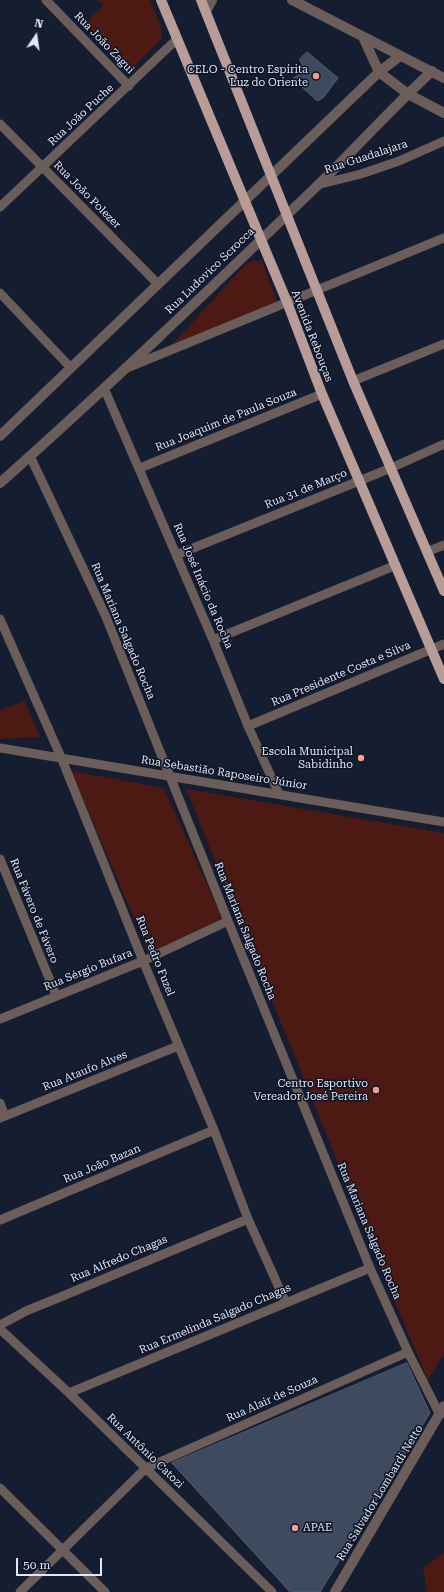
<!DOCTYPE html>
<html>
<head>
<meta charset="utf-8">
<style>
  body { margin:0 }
  #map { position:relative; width:444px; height:1592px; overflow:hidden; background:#151e31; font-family:"Roboto Serif",serif }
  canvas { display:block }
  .north { position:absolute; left:16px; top:16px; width:40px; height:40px; -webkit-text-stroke:3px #0c1426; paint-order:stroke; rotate:13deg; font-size:11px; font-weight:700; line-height:16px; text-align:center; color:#e0e7f4 }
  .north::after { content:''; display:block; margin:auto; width:14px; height:18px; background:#e0e7f4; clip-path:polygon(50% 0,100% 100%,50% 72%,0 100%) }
  .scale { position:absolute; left:16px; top:1558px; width:86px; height:18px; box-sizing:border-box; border:2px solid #e0e7f4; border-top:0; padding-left:5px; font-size:12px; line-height:14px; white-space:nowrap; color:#e0e7f4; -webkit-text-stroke:3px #0c1426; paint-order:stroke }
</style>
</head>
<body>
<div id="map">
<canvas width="444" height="1592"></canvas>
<div class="north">N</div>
<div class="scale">50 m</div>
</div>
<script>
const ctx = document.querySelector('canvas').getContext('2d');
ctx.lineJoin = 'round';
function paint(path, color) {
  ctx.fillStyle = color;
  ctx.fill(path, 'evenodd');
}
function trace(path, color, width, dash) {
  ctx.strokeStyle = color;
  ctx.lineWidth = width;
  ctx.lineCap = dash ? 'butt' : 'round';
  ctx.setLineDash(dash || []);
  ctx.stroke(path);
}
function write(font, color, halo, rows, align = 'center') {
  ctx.font = font + ' "Roboto Serif",serif';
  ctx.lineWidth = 3;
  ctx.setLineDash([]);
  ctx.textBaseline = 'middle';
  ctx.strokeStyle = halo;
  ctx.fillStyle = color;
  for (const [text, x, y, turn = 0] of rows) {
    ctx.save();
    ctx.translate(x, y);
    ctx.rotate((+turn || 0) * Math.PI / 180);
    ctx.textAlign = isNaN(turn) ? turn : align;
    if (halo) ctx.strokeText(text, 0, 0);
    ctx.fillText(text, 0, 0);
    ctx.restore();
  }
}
const green = new Path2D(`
  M98,0H150L161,26L162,38L130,70L126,69L83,26L103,5Z
  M254,261H262L277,302L170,347L246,264Z
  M25,701L40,737L0,739V710Z
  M71,771L164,788L222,918L150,955Z
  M186,789L444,833V1353L428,1380L377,1259Z
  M444,1552V1592H426L427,1590L423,1568Z`);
const building = new Path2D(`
  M307,52L338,78L323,98L317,101L299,84L292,79L298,75L303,68L300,59Z
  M407,1363L430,1413L320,1592H290L172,1463Z`);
const minor = new Path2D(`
  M46,0L129,86
  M0,124L158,284
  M317,185L361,174L399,161L444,141
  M0,207L177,39
  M0,293L71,368
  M127,368L444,238
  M353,381L444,344
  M104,388L213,640L248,726L279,794
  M30,456L106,617L228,921L370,1268L408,1352L440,1415
  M140,468L322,394
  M427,552L444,545
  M176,555L391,468L444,444
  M0,619L61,757L143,961L214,1130L248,1219L286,1303
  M213,640L394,566
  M248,726L444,644
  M0,748L444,822
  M0,859L56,995
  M0,1019L143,961L228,921
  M0,1103L5,1116
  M0,1118L178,1046
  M0,1220L214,1130
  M0,1325L26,1311L58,1298L248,1219
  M0,1329L69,1393L272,1592
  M69,1393L370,1268
  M0,1488L105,1592
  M20,1592L146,1468L408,1352`);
const tertiary = new Path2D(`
  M292,0L444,78
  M206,11L212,0
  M363,37L379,72L408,94L444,113
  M0,436L379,72L400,56
  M0,483C108,387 212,287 316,187C355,149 392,108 432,71
  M335,1592L444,1406`);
const primary = new Path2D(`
  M161,0L287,302L322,394L444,679
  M201,0L353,381L444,591`);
const markers = [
  [316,76,4,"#f59d8f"],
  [361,758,4,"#f59d8f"],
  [376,1090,4,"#f59d8f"],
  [295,1528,4,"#f59d8f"]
];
const streetNames = [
  ["Rua João Zagui",104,43,46],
  ["Rua João Puche",81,115,-43],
  ["Rua Guadalajara",366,157,-18],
  ["Rua João Polezer",87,195,45],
  ["Rua Ludovico Scrocca",210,271,-44],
  ["Avenida Rebouças",312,336,69],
  ["Rua Joaquim de Paula Souza",226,420,-22],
  ["Rua 31 de Março",306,489,-22],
  ["Rua José Inácio da Rocha",203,586,67],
  ["Rua Mariana Salgado Rocha",123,631,67],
  ["Rua Presidente Costa e Silva",341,674,-23],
  ["Rua Sebastião Raposeiro Júnior",224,773,9],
  ["Rua Fávero de Fávero",34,911,68],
  ["Rua Mariana Salgado Rocha",245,931,68],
  ["Rua Pedro Fuzel",155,956,68],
  ["Rua Sérgio Bufara",88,970,-22],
  ["Rua Ataufo Alves",85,1071,-22],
  ["Rua João Bazan",102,1164,-23],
  ["Rua Mariana Salgado Rocha",369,1231,67],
  ["Rua Alfredo Chagas",119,1259,-23],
  ["Rua Ermelinda Salgado Chagas",215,1319,-23],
  ["Rua Alair de Souza",272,1399,-24],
  ["Rua Antônio Catozi",145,1451,44],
  ["Rua Salvador Lombardi Netto",380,1493,-59]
];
const poiNames = [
  ["CELO - Centro Espírita",308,70],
  ["Luz do Oriente",308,83],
  ["Escola Municipal",353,752],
  ["Sabidinho",353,765],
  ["Centro Esportivo",368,1084],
  ["Vereador José Pereira",368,1097],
  ["APAE",303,1528,"left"]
];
paint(green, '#4c1913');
paint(building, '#3f4a5f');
trace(building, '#535d74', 1);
trace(minor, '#6a5d5a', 9);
trace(tertiary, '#6a5d5a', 10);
trace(primary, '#b79c97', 10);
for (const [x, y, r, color] of markers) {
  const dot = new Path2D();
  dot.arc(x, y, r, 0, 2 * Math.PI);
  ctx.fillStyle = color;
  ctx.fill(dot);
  trace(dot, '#0c1426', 1.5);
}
write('11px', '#e0e7f4', '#0c1426', streetNames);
write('11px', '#e0e7f4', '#0c1426', poiNames, 'right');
</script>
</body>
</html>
